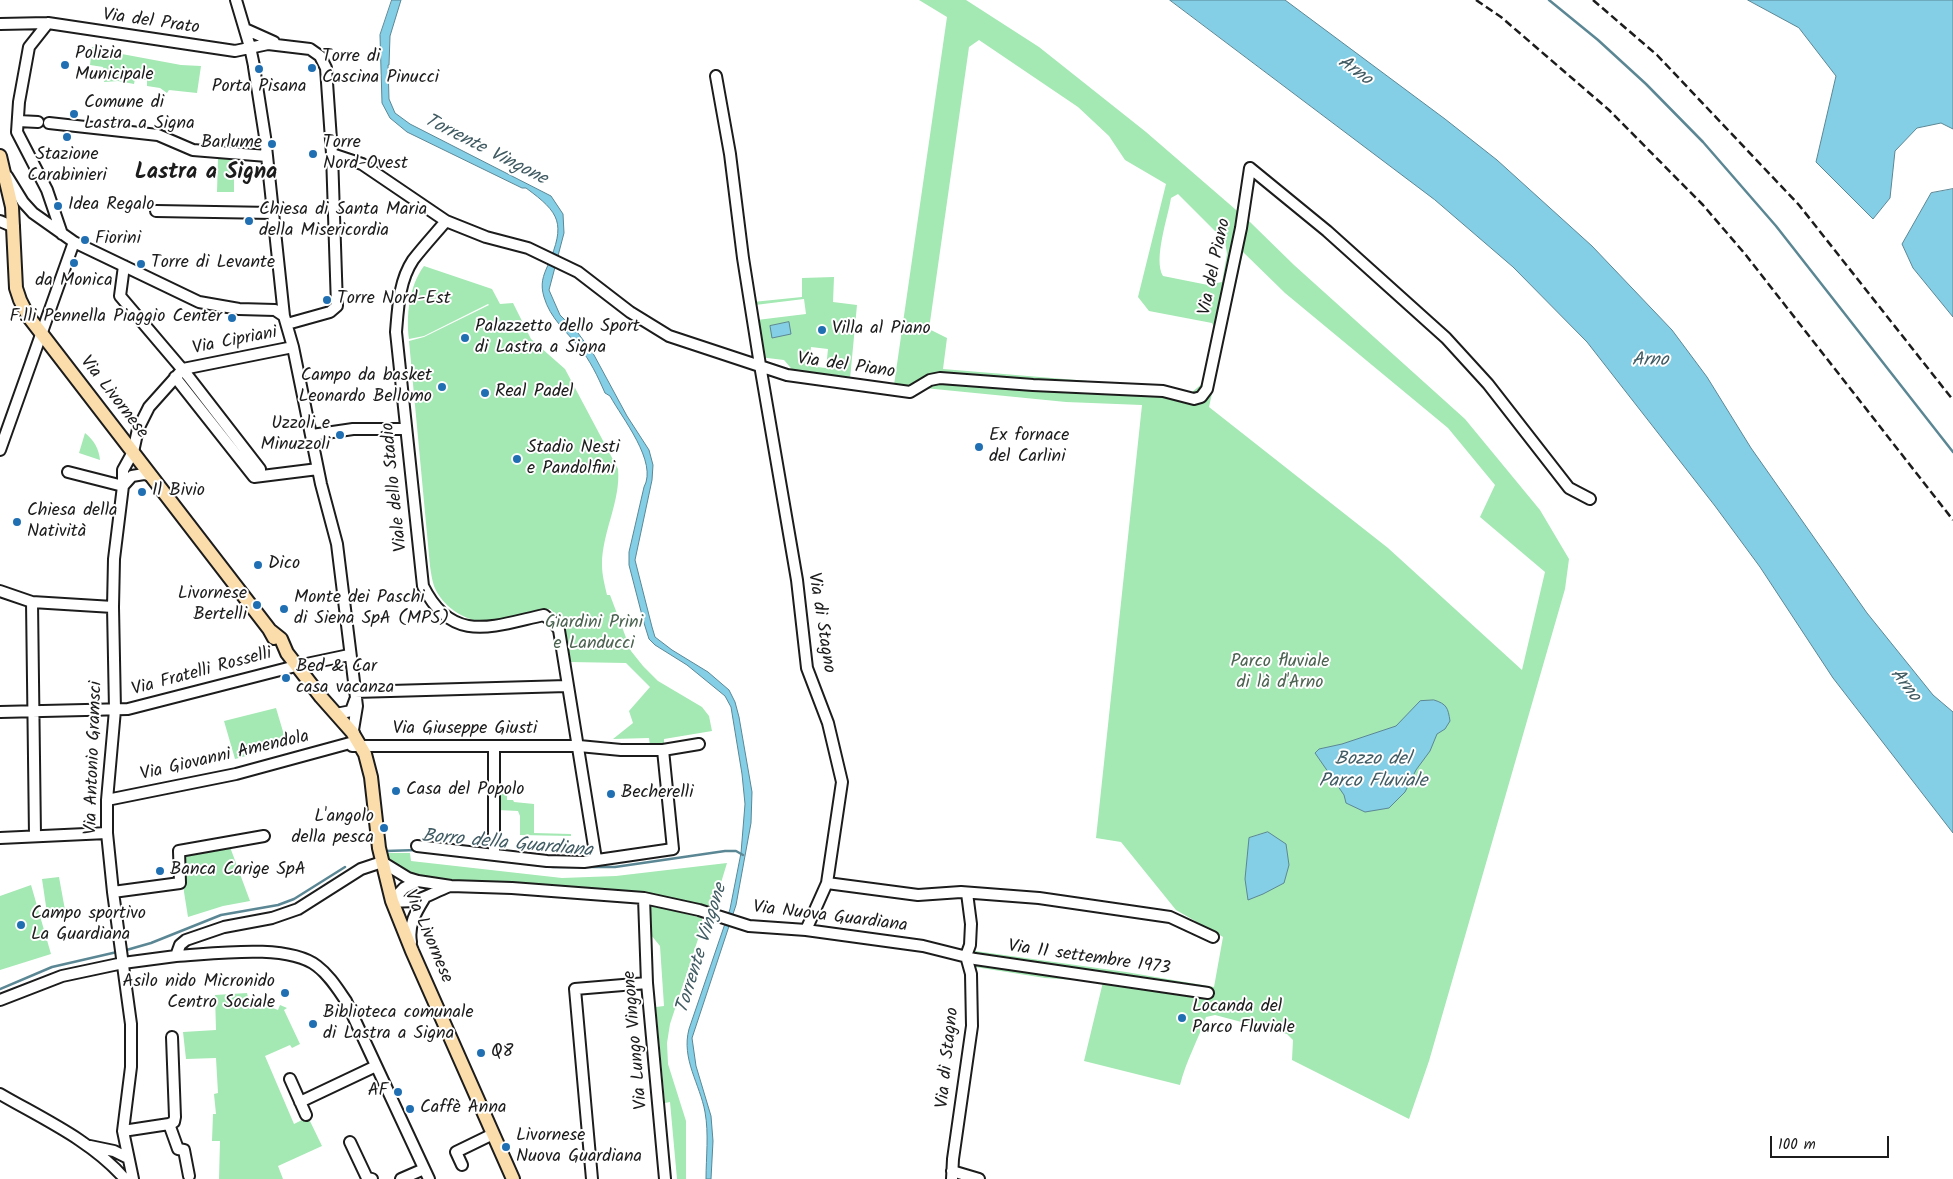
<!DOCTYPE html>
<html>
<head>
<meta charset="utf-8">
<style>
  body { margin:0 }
  #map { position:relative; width:1953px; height:1179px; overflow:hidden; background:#fff; font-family:Kalam,sans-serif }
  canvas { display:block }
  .scale { position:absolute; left:1770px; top:1136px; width:119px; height:22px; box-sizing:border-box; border:2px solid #1c1c1c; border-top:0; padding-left:6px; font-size:15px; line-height:18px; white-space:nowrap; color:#1c1c1c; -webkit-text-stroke:4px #fff; paint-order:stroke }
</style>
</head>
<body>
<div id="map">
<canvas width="1953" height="1179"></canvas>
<div class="scale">100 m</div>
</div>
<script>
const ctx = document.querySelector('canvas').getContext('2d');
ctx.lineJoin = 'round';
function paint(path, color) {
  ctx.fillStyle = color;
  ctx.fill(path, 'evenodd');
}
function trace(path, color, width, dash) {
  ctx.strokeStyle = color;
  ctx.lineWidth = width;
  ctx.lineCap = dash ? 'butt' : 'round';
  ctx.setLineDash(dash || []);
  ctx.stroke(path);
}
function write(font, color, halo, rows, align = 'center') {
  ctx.font = font + ' Kalam,sans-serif';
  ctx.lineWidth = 4;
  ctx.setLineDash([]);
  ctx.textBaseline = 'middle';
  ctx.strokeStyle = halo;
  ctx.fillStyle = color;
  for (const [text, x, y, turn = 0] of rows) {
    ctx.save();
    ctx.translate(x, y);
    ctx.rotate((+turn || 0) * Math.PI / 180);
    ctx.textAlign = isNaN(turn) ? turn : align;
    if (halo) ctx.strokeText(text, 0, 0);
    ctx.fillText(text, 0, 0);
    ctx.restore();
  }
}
const green = new Path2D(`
  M919,0H966L1039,47L1146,132L1250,222L1294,265L1465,419L1540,510L1569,559L1565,589L1429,1061L1409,1119L1292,1060L1293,1040L1287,1034L1215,1015L1206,1017C1198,1040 1186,1061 1180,1085L1084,1061L1103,982L1045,978L975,967V951L1126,972L1214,987L1223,937L1176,910L1121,842L1096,838L1142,405L1066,402L894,385L947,17ZM979,40L1078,107L1109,136L1125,160L1166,184L1138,297L1149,311L1212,323L1215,329L1203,383L1191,393L1161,387L943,369L947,338L929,329L969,47ZM1178,194L1225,241L1227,254L1222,282L1208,285L1163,276C1153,260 1168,217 1171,198ZM1243,252L1285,293L1448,428L1495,485L1480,517L1545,572L1522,670L1388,548L1209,407Z
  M92,47L105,50L102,51V56L110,57L111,52L181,65L201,66L197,93L169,90L167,93L160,88L147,86V80L135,79L134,84L118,81L104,82L105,73L103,67L90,65Z
  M218,158L234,159V192H217Z
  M424,266L492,289L500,304L513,303L531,339L565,369L618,469C621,501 602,532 602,565C602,575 605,586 607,595H610L631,651L643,666L658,681L702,707L709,716L712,731L664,739V745L650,746L649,738L613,739L633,723L629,711L650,687L626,663L570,662L564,622L550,609L484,622C463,620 442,606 434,586C432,580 431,573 430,566L409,341L424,337L489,305L488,304L424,336L409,339C406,316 409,286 424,266Z
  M834,277L833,302L857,305L850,379L796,374L784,360L759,357L753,302L802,297V278ZM804,299L806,314L757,320L755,305ZM811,347L828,349L826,368L809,366Z
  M85,433C94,440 99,449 100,460L79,453Z
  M276,708L287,745L235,759L224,721Z
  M499,793H507V800H513L514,802L534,804V833L571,834V836L520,835V816L518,811L498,810Z
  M230,847L250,901L223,906L188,917L184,892L183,859L187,855Z
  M384,853H410L411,861L562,878L616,876L727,863L713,909L656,896L416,880L385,858Z
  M59,877L65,910L47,913L42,879Z
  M31,885L51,954L0,970V896Z
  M650,905L702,918V927L670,1024L667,1043L668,1064L686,1121V1179H677L670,1102L665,1103L656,1007L664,1006L660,946L651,935Z
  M247,993L250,1006L260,1003L278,1010L280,1005L287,1008L284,1010L300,1044L292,1048L290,1045L265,1056L294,1124L308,1117L322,1146L278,1166L283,1179H219L220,1141H212L213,1114H216L214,1094L218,1093L216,1058L186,1059L183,1032L216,1030L215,995Z`);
const water = new Path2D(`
  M392,0H401L390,36L389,65H388L389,99L395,113L410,124L551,196L563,214L564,233L549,290L560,315L578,333L594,355L627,416L649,450L653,465L652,480L635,560L652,627L655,637L672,650L708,672L729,690L735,702L739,717L752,792L751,823L736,905L692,1038L696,1066L711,1116L713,1141L711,1179H706C706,1157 709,1134 705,1112C700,1084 681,1059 689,1029L730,909L741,853L745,804L742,774L731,707L725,696L687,665L655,645L649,639L644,623L629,565V552L644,487C658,462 622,418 610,396L605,393C598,377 590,360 579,347C566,331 550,318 544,297C540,284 543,276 548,265C566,223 560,213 526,188H522L407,132L390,118L382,103L380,35Z
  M1170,0H1285L1445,119L1497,160L1592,246L1672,330L1707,377L1751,448L1867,613L1933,695L1953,712V833L1833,678L1760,567L1715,506L1587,342L1513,267L1435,200Z
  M1748,0H1953V129L1941,123L1917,128L1895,151L1890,198L1873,219L1816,162L1836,76L1799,28Z
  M1953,189V317L1913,268L1902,244L1931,193Z
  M789,322L791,334L772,338L770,326Z
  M1434,700C1447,704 1448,708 1450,721L1445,729L1437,734L1430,751L1416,770L1405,792L1389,808L1365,812L1346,803L1344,795L1315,753L1319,749L1342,744L1396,726L1420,701Z
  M1268,832L1286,844L1289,865L1284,883L1263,894L1248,900L1245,879L1249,838Z`);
const stream = new Path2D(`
  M1549,0L1598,40L1646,84L1703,142L1776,226L1953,452
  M386,851L417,850
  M472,857L553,867H615L725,851H736L743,855
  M123,951L151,943L221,915L278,905L294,899L345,867
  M0,989L52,967L117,952`);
const minor = new Path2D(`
  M236,0L250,47L254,66
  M48,23L29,47L19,102L17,132L47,190L62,234
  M0,24L48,23L235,51L268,44L310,49L320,56L326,68L332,154L337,306L330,312L287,324
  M245,29L274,42
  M254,67L265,137L284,316
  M716,76L730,154L743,258L760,365L797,580L807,668L828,723L842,782L827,883L806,930
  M18,121L38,122
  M49,123L158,135L193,150L267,156
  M332,154L362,164L446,221L486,237L528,248L578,272L630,312L669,336L787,375L910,392L930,380L940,378L1033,385L1163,391L1194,399L1201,397L1207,389L1241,228L1250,168L1327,231L1446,338L1488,384L1569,488L1590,499
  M7,176L23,202L33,213L74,242L199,302L239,309L275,310L284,316L293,347L321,484L337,544L357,706L353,730L355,737
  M156,211L273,213
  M0,221L14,227
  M446,221C435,234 423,247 413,260C399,281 398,308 396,332L423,586C452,645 493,626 544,615L554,623L559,630L596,859
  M124,266L120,296L188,376L260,469V476
  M183,369L293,347
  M175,377L254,477L318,469
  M312,435L353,429H405
  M0,450L74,242
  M68,472L123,486
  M123,486L132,476L144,474L152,476
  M0,591L32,602L113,607
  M32,602L35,836
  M297,666L349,655
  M355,692L567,686
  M0,712L128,709L292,667
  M336,714L351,711L355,700
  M352,746H579L621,750H663L673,849L584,862L547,861L417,846
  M494,746V854
  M663,750L699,744
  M107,800L236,774L350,743
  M0,838L107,833
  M827,883L918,895L961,892L1039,898L1170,917L1213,937
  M113,892L180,883L179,851L264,836
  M644,898L647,983L665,1179
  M392,901C420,904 426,895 450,886
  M392,901L404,888L418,881
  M411,942C408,925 416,912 424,899
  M176,956C213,954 287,943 317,966C329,975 337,988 346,1001L429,1179
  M0,1000L62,976L123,963L176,956L180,945L186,940L224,927L272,918L298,909L361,869L382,862L408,878L418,881L451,886L512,888L644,898L699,910L749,926L806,930L923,946L975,959L1208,993
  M290,1079L306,1115
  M0,1094C43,1119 92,1141 125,1179
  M300,1102L376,1066
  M169,1124L178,1149L184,1150L189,1176
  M123,1131L169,1124L174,1122L175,1117L172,1037
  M350,1142L367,1178L372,1179
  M90,1146L114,1151L128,1158
  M462,1165L456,1152L493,1134
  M952,1171L979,1179
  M133,1179L123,1131L131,1067V1024L113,892L107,833V800L115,710L113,607L114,559L123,486V470L133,452L138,429L149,407L183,369
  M401,1179L424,1169
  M592,1179L575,989L647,983
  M952,1179L953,1159L972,1026L971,974L966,956L970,945L971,924L967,893`);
const major = new Path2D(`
  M0,156L12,207L16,288L20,300L28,316L269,629L274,638
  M271,631L281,639L287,653L321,697L352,732L365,754L371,777L379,848L392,901L412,951L513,1179`);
const rail = new Path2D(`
  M1476,0L1501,17L1609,110L1703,205L1745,254L1953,520
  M1593,0L1657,55L1799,205L1953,400`);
const markers = [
  [65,65,5,"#1f6fb2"],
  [312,68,5,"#1f6fb2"],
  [259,69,5,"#1f6fb2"],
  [74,114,5,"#1f6fb2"],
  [67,137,5,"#1f6fb2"],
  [272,144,5,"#1f6fb2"],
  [313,154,5,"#1f6fb2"],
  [58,206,5,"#1f6fb2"],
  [249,221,5,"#1f6fb2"],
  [85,240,5,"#1f6fb2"],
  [74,263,5,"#1f6fb2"],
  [141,264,5,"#1f6fb2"],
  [327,300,5,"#1f6fb2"],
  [232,318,5,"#1f6fb2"],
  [822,330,5,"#1f6fb2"],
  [465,338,5,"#1f6fb2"],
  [442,387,5,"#1f6fb2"],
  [485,393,5,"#1f6fb2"],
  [340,435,5,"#1f6fb2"],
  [979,447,5,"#1f6fb2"],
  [517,459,5,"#1f6fb2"],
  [142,492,5,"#1f6fb2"],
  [17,522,5,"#1f6fb2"],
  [258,565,5,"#1f6fb2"],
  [257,605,5,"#1f6fb2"],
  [284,609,5,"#1f6fb2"],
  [286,678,5,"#1f6fb2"],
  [396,791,5,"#1f6fb2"],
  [611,794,5,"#1f6fb2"],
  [384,828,5,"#1f6fb2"],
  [160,871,5,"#1f6fb2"],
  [21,925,5,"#1f6fb2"],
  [285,993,5,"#1f6fb2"],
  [1182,1018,5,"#1f6fb2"],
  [313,1024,5,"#1f6fb2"],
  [481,1053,5,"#1f6fb2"],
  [398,1092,5,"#1f6fb2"],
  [410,1109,5,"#1f6fb2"],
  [506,1147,5,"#1f6fb2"]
];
const streetNames = [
  ["Via del Prato",151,23,8],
  ["Via del Piano",1216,267,-78],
  ["Via Cipriani",235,342,-11],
  ["Via del Piano",846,367,8],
  ["Via Livornese",113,398,52],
  ["Viale dello Stadio",396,487,-96],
  ["Via di Stagno",820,623,81],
  ["Via Fratelli Rosselli",202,673,-15],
  ["Via Giuseppe Giusti",465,730],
  ["Via Giovanni Amendola",225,757,-13],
  ["Via Antonio Gramsci",95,758,-88],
  ["Via Nuova Guardiana",830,918,7],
  ["Via Livornese",427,937,67],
  ["Via 11 settembre 1973",1089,959,8],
  ["Via Lungo Vingone",637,1040,-95],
  ["Via di Stagno",949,1058,-84]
];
const poiNames = [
  ["Polizia",75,55],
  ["Municipale",75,76],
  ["Torre di",322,58],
  ["Cascina Pinucci",322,79],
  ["Porta Pisana",259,88,"center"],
  ["Comune di",84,104],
  ["Lastra a Signa",84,125],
  ["Barlume",262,144,"right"],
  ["Torre",323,144],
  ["Nord-Ovest",323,165],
  ["Stazione",67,156,"center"],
  ["Carabinieri",67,177,"center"],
  ["Idea Regalo",68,206],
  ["Chiesa di Santa Maria",259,211],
  ["della Misericordia",259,232],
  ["Fiorini",95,240],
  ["Torre di Levante",151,264],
  ["da Monica",74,282,"center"],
  ["Torre Nord-Est",337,300],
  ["F.lli Pennella Piaggio Center",222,318,"right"],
  ["Palazzetto dello Sport",475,328],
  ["di Lastra a Signa",475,349],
  ["Villa al Piano",832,330],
  ["Campo da basket",432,377,"right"],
  ["Leonardo Bellomo",432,398,"right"],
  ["Real Padel",495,393],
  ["Uzzoli e",330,425,"right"],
  ["Minuzzoli",330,446,"right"],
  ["Ex fornace",989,437],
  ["del Carlini",989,458],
  ["Stadio Nesti",527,449],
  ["e Pandolfini",527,470],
  ["Il Bivio",152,492],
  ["Chiesa della",27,512],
  ["Natività",27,533],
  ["Dico",268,565],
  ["Livornese",247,595,"right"],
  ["Bertelli",247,616,"right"],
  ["Monte dei Paschi",294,599],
  ["di Siena SpA (MPS)",294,620],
  ["Bed & Car",296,668],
  ["casa vacanza",296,689],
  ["Casa del Popolo",406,791],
  ["Becherelli",621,794],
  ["L'angolo",374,818,"right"],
  ["della pesca",374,839,"right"],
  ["Banca Carige SpA",170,871],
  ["Campo sportivo",31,915],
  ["La Guardiana",31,936],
  ["Asilo nido Micronido",275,983,"right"],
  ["Centro Sociale",275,1004,"right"],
  ["Locanda del",1192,1008],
  ["Parco Fluviale",1192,1029],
  ["Biblioteca comunale",323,1014],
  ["di Lastra a Signa",323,1035],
  ["Q8",491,1053],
  ["AF",388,1092,"right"],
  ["Caffè Anna",420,1109],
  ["Livornese",516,1137],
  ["Nuova Guardiana",516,1158]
];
const parkNames = [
  ["Giardini Prini",594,624],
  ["e Landucci",594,645],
  ["Parco fluviale",1280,663],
  ["di là d'Arno",1280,684]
];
const waterNames = [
  ["Arno",1354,72,36],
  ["Torrente Vingone",485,151,27],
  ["Arno",1650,362],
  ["Arno",1904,686,52],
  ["Bozzo del",1373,761],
  ["Parco Fluviale",1373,783],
  ["Borro della Guardiana",507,845,5],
  ["Torrente Vingone",703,949,-73]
];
const districtNames = [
  ["Lastra a Signa",206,174]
];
paint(green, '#a4e8b3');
paint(water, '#85cfe6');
trace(water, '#5b8795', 1);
trace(stream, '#5b8795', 2.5);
trace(minor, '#1c1c1c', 14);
trace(major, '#1c1c1c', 16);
trace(minor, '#fff', 10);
trace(major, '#fbddab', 12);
trace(rail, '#1c1c1c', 2.5, [8, 4]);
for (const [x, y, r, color] of markers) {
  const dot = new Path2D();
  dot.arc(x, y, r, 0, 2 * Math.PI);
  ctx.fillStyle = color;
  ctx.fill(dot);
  trace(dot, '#fff', 2);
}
write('18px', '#1c1c1c', '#fff', streetNames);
write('18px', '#1c1c1c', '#fff', poiNames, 'left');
write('18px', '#4c6351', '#fff', parkNames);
write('italic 19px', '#415b63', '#fff', waterNames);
write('bold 22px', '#1c1c1c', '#fff', districtNames);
</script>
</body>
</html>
